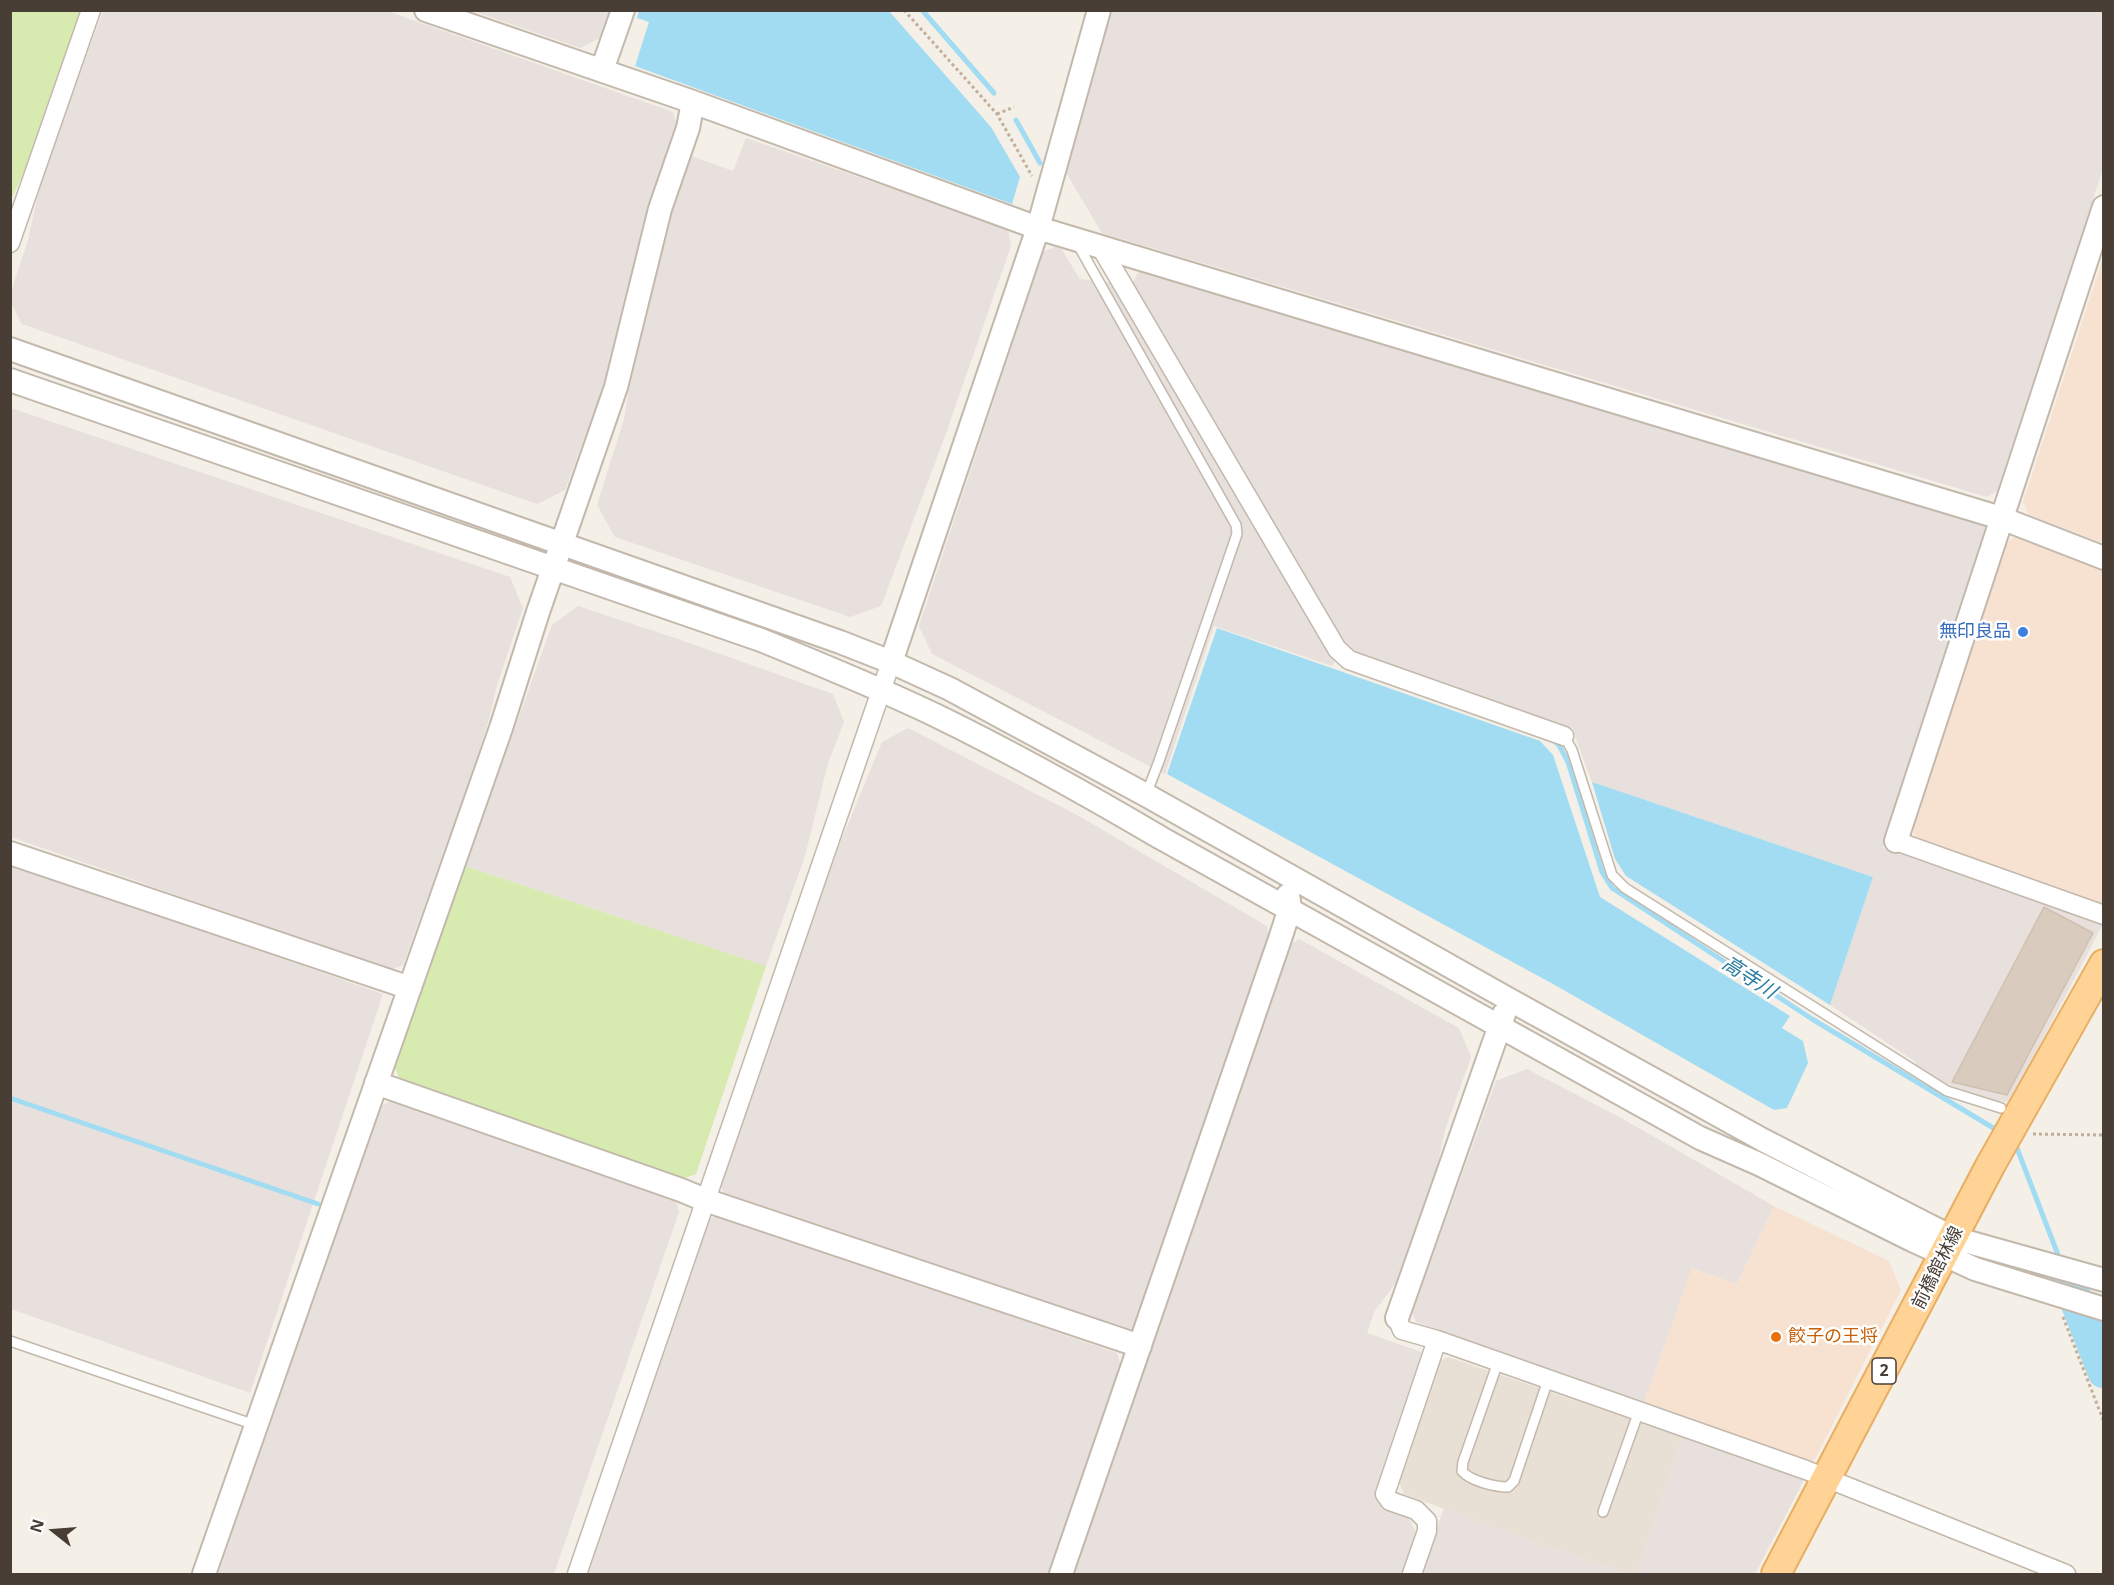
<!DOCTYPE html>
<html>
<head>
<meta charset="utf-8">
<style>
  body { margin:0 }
  #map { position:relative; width:2114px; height:1585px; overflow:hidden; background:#f4efe7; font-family:"Noto Sans",sans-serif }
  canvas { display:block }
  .frame { position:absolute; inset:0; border:12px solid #483e36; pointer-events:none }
  .north { position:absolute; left:24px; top:1501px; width:60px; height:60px; -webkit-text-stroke:4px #fff; paint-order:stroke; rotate:287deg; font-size:16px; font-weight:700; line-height:24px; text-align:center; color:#483e36 }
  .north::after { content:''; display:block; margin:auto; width:21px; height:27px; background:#483e36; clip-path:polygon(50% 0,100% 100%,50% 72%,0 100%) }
</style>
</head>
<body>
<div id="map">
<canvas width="2114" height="1585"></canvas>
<div class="frame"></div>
<div class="north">N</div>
</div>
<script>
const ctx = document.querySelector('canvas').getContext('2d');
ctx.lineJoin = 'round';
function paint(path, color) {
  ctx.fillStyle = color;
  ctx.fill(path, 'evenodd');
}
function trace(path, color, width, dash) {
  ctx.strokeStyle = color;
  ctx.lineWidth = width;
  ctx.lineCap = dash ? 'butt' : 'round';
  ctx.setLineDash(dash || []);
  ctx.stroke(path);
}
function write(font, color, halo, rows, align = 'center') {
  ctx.font = font + ' "Noto Sans","Noto Sans JP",sans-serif';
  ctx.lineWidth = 5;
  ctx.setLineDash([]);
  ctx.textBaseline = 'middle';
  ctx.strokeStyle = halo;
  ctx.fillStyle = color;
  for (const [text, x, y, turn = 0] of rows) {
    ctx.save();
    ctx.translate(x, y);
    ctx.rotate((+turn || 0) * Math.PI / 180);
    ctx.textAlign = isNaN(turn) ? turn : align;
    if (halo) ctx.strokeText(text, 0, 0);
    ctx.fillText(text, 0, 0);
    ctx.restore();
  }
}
const residential = new Path2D(`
  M1448,1357L1683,1437L1636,1574H1629L1548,1547L1404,1494L1397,1477L1439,1361Z`);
const commercial = new Path2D(`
  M2103,258V543L2029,515L2023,502Z
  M2018,534L2103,567V909L1920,850L1911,825L2005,544Z
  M1774,1206L1889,1261L1901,1290L1813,1463L1644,1402L1692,1268L1737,1284Z`);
const industrial = new Path2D(`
  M103,11H387L673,112L677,125L616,354L565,490L537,504L22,324L11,303V292L28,240L42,176Z
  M473,11L610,10V11L600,38L580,48Z
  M1109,11H2103V169L1997,491L1987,497L1102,233L1065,171Z
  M746,138L1008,229L1011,246L944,439L881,606L850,617L615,537L597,505L624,419L633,363L674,200L691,156L733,171Z
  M1059,245L1080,279L1131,285L1140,270L1985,522L1989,533L1883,848L2103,924L2024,1075L2007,1102L1990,1100L1939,1081L1914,1066L1916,1062L1830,1005L1873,877L1592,782L1572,728L1337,656L1332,666L1214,626L1165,774L932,654L919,626L1043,252Z
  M11,408L510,577L523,608L497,685L489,719L470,780L403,965L391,970L11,837Z
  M578,606L678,639L833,694L844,722L828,763L805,856L766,966L465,866L552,625Z
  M908,728L1077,815L1267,926L1270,944L1136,1329L1121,1333L924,1261L725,1197L720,1184L831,865L882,742Z
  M11,864L383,994L250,1393L11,1309Z
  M1299,939L1459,1028L1471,1057L1445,1130L1436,1172L1398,1280L1374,1312L1367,1333L1424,1353L1377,1490L1383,1508L1408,1516L1417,1535L1403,1574H1071L1289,946Z
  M1527,1069L1623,1119L1774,1206L1737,1284L1692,1268L1644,1402L1416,1322L1412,1312L1496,1081Z
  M391,1101L675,1198L679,1212L554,1574H218L381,1106Z
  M720,1215L1117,1353L1121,1366L1049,1574H587L710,1219Z
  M1683,1437L1804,1480L1755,1574H1636Z
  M1444,1508L1548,1547L1629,1574H1420Z`);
const green = new Path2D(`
  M11,10L80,11L23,174L11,200Z
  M465,866L766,966L696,1174L684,1178L399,1078L395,1068Z`);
const water = new Path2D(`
  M639,11H889L991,127L1020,177L1012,204L635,66L649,22L637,18Z
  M1217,628L1540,741L1553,755L1600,897L1790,1016L1782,1028L1803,1041L1808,1063L1787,1108L1774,1110L1553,984L1167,774Z
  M1592,782L1873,877L1830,1005L1626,876L1615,859Z`);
const stream = new Path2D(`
  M922,10L994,93
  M1016,120L1040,163
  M1552,739L1559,745L1568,762L1602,872L1612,888L1812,1019L2000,1132
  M10,1098L318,1204
  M2015,1143L2060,1260`);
const river = new Path2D(`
  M2066,1275L2104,1372`);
const building = new Path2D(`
  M2044,907L2093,933L2007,1095L1952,1082Z`);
const path = new Path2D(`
  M904,10L997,114L1032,176
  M997,114L1014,107
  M2033,1134L2104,1135
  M2063,1317L2104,1422`);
const service = new Path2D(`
  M1077,243L1236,525L1237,534L1159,761L1146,795
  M1564,736L1572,750L1612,875L1625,888L1947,1091L2001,1108
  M10,1341L255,1425
  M1498,1362L1463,1462L1462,1471C1470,1481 1495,1487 1508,1487L1514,1481L1548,1380
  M1603,1512L1639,1411`);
const minor = new Path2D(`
  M10,243L91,10
  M1100,246L1337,649L1349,660L1564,736
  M1896,841L2104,915
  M1397,1318L1402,1330L1437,1340L1806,1470L2066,1574
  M577,1574L891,662
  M1412,1574L1427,1531V1521L1416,1510L1390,1501L1385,1494L1437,1340`);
const tertiary = new Path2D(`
  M426,10L693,102L1038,228L2001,518L2104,558
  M602,70L623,10
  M10,349L840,642L891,662L950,689L1146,795L1510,1000L1763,1140L1924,1223L1954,1238L2104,1280
  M10,380L761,640C820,664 879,688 937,716C1013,753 1088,795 1161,838L1700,1138L1759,1164L1912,1240L1975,1269L2104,1309
  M891,662L1038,228L1099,10
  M1896,841L2104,207
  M10,853L410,988
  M376,1083L681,1190L705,1200L1140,1346
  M1397,1318L1504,1014
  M204,1574L501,728L538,612L616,387L660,209L688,128L693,102
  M1061,1574L1280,939L1290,908L1288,895`);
const primary = new Path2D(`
  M1776,1574L1990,1166L2104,964`);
const markers = [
  [2023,632,6,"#3f7fe0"],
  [1776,1337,6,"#e8710a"]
];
const shields = [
  [1884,1371,24]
];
const shieldNames = [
  ["2",1884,1371]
];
const shopNames = [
  ["無印良品",2011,632]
];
const streetNames = [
  ["前橋館林線",1938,1268,-63]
];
const foodNames = [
  ["餃子の王将",1788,1337]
];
const waterNames = [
  ["高寺川",1749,978,33]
];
paint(residential, '#e8e0d5');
paint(commercial, '#f7e2d2');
paint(industrial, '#e7e0dc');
paint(green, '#d7eaaf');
paint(water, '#a2dcf3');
trace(stream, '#a2dcf3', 5);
trace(river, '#a2dcf3', 33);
paint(building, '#d9ccbf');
trace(building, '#d1c0af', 1.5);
trace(service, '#c3b8ac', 12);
trace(minor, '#c3b8ac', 21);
trace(tertiary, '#c3b8ac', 26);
trace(primary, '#e8ae62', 32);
trace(path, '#c2af9a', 3, [3, 3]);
trace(service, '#fff', 9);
trace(minor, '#fff', 18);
trace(tertiary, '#fff', 22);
trace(primary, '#ffd396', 28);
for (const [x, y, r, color] of markers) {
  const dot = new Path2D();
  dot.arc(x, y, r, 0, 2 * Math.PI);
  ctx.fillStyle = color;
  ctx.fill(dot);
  trace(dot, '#fff', 2);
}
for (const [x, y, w] of shields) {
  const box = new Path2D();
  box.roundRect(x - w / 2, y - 13, w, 26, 4.5);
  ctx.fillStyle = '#fff';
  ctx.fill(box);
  trace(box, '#483e36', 1.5);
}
write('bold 16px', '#483e36', null, shieldNames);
write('18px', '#366cbe', '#fff', shopNames, 'right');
write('18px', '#483e36', '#fff', streetNames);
write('18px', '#c56008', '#fff', foodNames, 'left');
write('italic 20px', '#277c9f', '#fff', waterNames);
</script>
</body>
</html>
